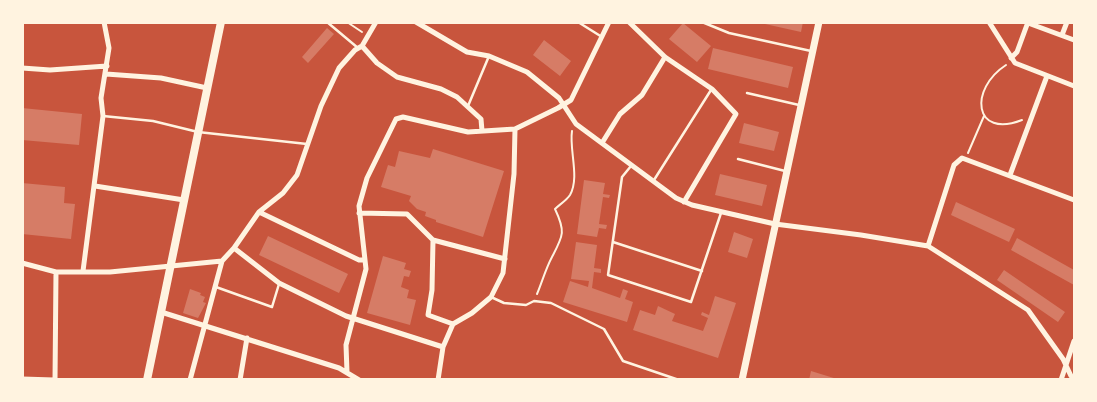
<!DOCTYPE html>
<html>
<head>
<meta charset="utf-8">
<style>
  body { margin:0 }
  #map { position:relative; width:1097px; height:402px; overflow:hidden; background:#c8553d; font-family:"IBM Plex Sans",sans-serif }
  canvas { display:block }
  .frame { position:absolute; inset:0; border:24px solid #fff3e0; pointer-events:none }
</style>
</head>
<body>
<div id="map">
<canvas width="1097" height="402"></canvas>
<div class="frame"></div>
</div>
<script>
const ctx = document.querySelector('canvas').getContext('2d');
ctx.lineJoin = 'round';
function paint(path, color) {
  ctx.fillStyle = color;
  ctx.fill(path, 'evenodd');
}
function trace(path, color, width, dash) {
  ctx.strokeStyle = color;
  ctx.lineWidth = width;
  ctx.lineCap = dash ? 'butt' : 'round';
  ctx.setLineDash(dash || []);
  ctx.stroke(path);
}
const building = new Path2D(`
  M756,22H803L801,32Z
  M683,23L711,46L697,62L669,39Z
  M327,28L334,34L308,63L302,57Z
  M544,40L571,61L560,76L533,55Z
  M713,48L793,67L788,88L708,69Z
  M22,108L82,114L79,145L22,140Z
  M744,123L779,132L774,151L739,143Z
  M433,149L504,171L483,237L436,222V220L425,216L426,212L417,209L409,201L411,196L381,187L388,165L395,167L399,151L430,158Z
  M720,174L767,185L762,206L715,195Z
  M584,180L605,183L603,194L610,195L609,198L603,197L599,224L607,225L606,229L599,228L597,237L577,234Z
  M22,183L65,187L64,203L75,204L71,239L22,234Z
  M956,202L1015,229L1009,242L951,215Z
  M734,232L753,239L747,258L728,252Z
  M268,236L348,274L339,293L259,255Z
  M1017,238L1074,270V285L1011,250Z
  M576,242L597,245L594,268L601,269V273L594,272L592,288L620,298L623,289L628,291L625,299L633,302L627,322L563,302L570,281L588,287L589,281L571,279Z
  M383,256L406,263L404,269L411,271L409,277L404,276L401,287L409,290L407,298L416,300L410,325L367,313Z
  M1004,270L1065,312L1058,322L997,280Z
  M190,289L201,293L200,295L205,297L203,302L206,303L198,318L183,313Z
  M715,296L736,303L718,358L633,330L640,310L655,315L658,306L675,314L672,321L703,331L708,318L701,315L702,312L709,315Z
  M811,371L837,379V380H809Z`);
const path = new Path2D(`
  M347,22L362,32
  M1006,65C969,89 973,139 1022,120
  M968,153L984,116
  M537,294C542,282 546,268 552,257C563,236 566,232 555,209C559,205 567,200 570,195C580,177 569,150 572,131`);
const service = new Path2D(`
  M327,22L358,48
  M578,22L602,37
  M702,22L729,33L811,51
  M747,93L799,105
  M468,106L489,56
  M103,116L153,121L198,132L307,144
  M738,159L785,171
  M631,166L622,177L608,275L691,302L721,213
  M654,180L711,90
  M613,242L702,271
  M216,287L272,307L279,284
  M491,297L504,303L526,305L534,301L551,303L604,329L623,361L679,380`);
const minor = new Path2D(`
  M416,22L467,52L489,56L527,72L559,98L576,124L676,198L692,205L775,224L861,235L928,246L1028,310L1063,359L1071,376L1074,377
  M629,22L665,57L712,89L736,114L684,202
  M989,22L1015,63L1074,86
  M1028,23L1074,40
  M1062,35L1067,22
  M362,46L377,63L397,77L441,89L457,97L481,119L482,131
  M1011,58L1017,52L1028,22
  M22,68L50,70L107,66
  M106,74L161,78L207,88
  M602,143L620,114L642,95L665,57
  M1010,175L1047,76
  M95,186L184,200
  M259,212L359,260H365
  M359,213L407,214L433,240L432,290L428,315L453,324
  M433,240L505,259
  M928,246L954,165L962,158L1074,200
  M234,248L279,283L346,316L443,347
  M22,263L56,272H110L222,261L234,248L259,212L283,193L297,175L321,106L339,68L355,50L362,46L376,22
  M83,271L103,116L101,98L109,48L104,22
  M161,312L339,368L359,380
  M347,372L346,345L366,269L359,206L367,178L396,119L403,117L468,132L515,129
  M22,379L54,380
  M55,380L56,272
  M190,380L222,261
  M240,380L247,338
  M438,380L443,347L453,324L472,313L491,297L503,273L514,174L515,129L558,108L571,100L609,22
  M1061,380L1074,341`);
const tertiary = new Path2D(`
  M742,380L819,22`);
const secondary = new Path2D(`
  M147,380L221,22`);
paint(building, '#d67c66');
trace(path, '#fff3e0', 2);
trace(service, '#fff3e0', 2.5);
trace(minor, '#fff3e0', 5);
trace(tertiary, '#fff3e0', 7);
trace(secondary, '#fff3e0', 8);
</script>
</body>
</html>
